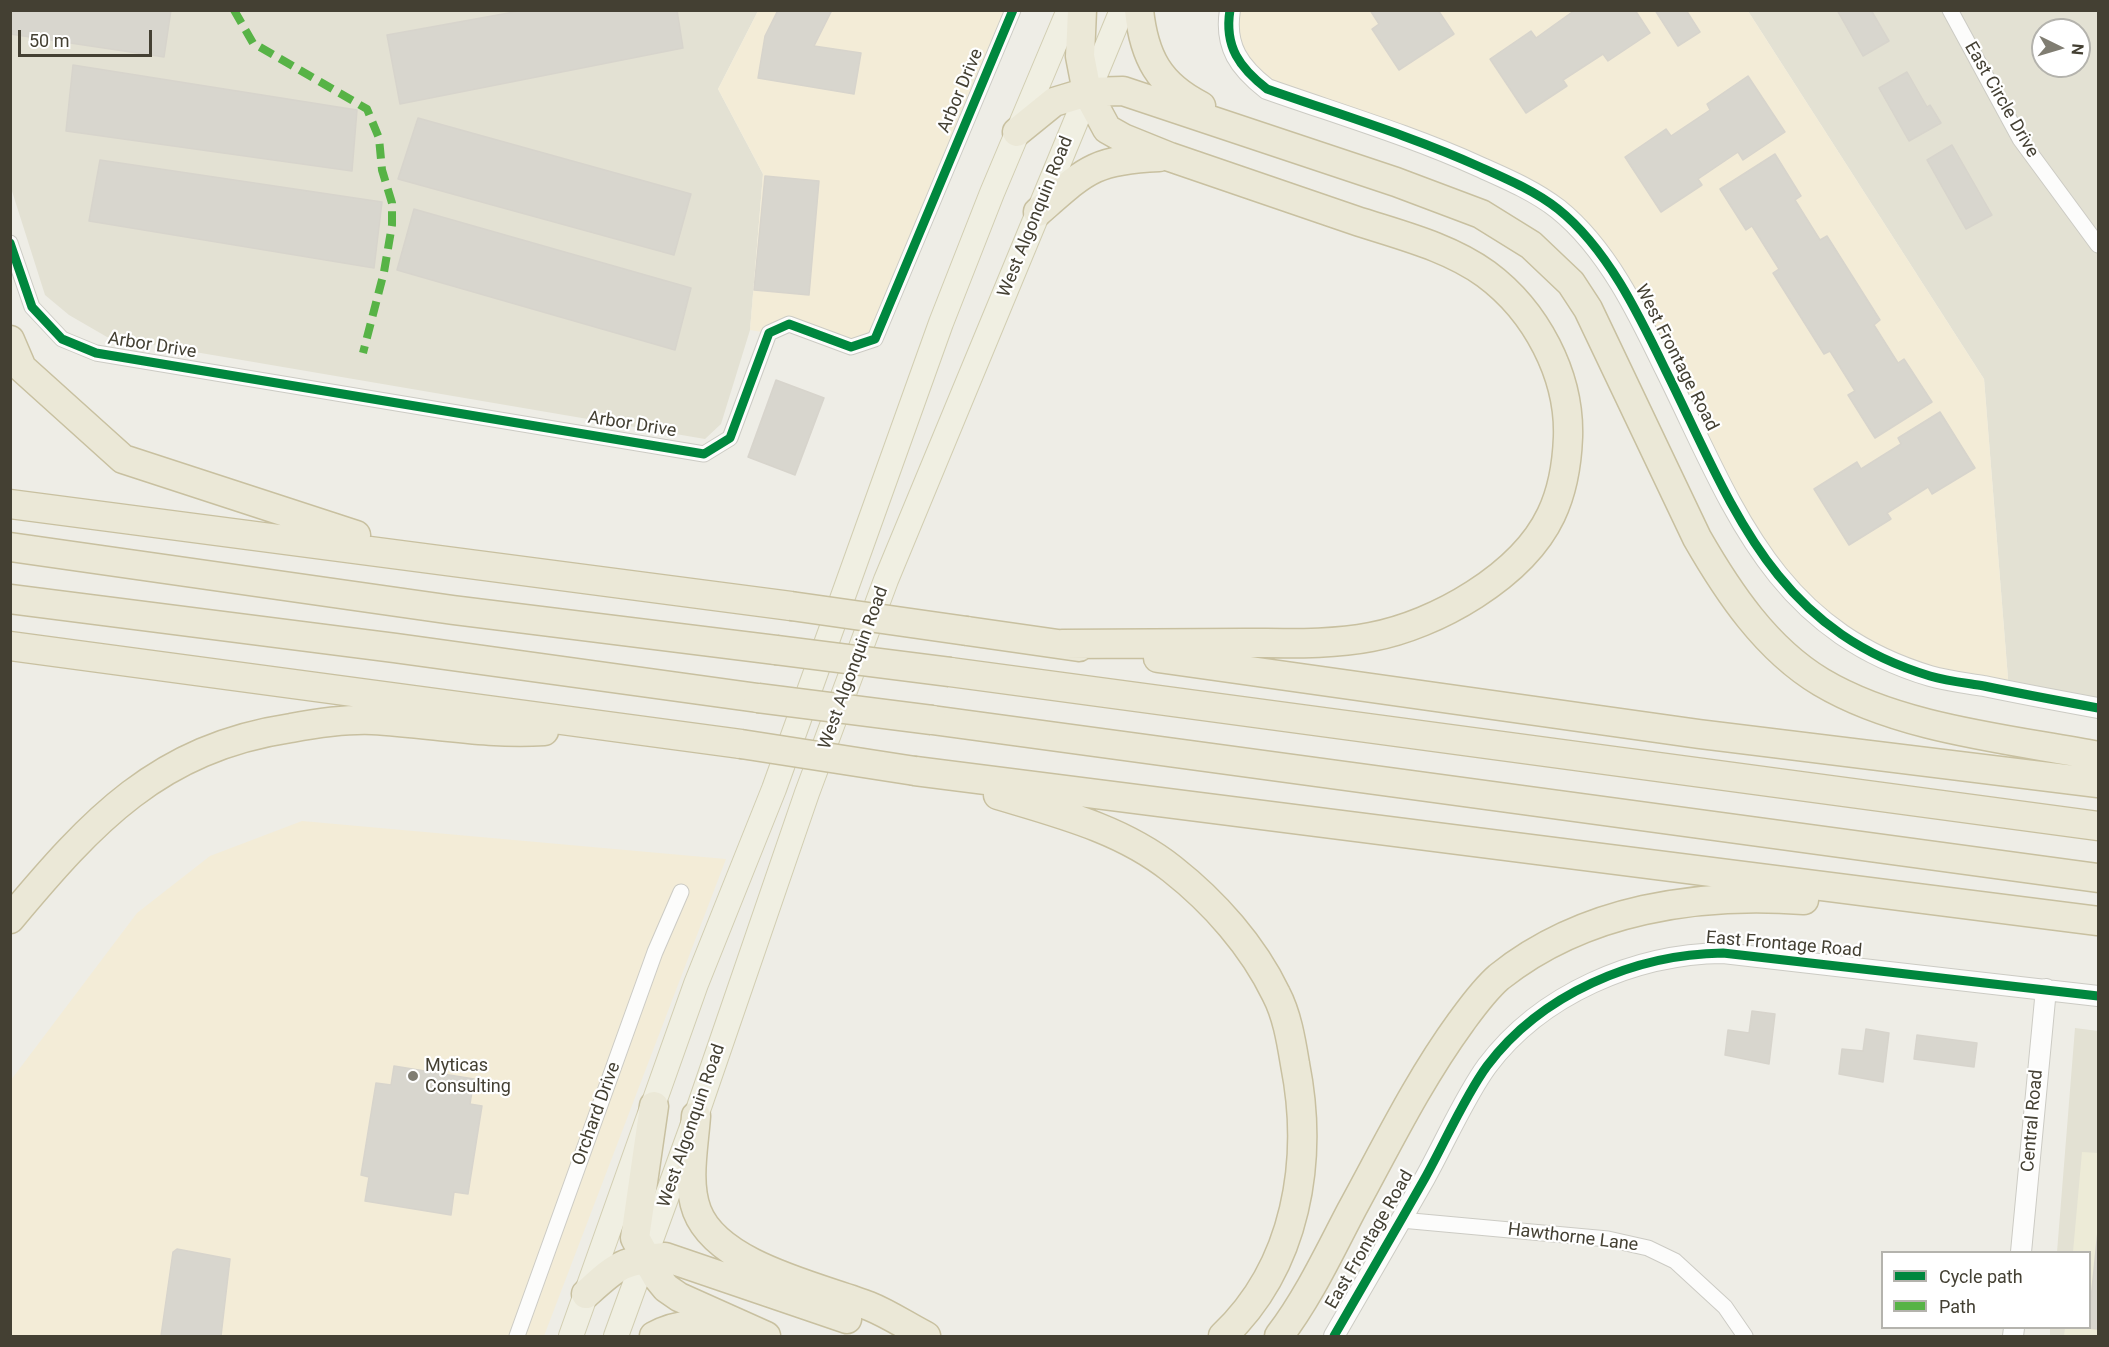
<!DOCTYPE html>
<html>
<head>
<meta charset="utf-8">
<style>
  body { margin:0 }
  #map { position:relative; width:2109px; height:1347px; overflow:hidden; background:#eeede6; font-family:Roboto,sans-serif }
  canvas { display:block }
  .frame { position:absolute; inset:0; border:12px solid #444033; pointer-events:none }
  .legend { position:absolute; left:1881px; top:1251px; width:210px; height:78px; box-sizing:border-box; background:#fff; border:2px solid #b4b3ad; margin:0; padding:8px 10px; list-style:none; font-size:18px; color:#444033 }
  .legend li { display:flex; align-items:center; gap:12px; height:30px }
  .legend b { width:30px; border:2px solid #b4b3ad }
  .north { position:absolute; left:2031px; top:18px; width:60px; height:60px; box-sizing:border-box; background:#fff; border:2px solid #b4b3ad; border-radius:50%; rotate:95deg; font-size:16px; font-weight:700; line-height:24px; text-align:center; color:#444033 }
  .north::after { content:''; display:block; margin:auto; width:21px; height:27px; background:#807d72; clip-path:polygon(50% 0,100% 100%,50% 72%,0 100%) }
  .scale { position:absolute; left:18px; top:30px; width:134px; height:27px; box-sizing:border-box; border:3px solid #444033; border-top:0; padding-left:8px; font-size:18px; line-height:21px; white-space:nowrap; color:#444033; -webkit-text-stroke:4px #fff; paint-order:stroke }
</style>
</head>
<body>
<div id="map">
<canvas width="2109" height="1347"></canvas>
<div class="frame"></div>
<ul class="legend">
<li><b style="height:8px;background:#00873e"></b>Cycle path</li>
<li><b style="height:8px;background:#57b346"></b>Path</li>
</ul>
<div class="north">N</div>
<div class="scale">50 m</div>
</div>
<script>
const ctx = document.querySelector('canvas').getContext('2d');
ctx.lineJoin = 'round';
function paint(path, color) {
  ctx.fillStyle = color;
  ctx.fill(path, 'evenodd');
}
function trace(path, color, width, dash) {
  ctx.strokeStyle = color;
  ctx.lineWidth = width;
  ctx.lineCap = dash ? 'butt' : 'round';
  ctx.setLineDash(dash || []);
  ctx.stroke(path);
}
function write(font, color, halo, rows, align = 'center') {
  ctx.font = font + ' Roboto,sans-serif';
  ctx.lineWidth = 4.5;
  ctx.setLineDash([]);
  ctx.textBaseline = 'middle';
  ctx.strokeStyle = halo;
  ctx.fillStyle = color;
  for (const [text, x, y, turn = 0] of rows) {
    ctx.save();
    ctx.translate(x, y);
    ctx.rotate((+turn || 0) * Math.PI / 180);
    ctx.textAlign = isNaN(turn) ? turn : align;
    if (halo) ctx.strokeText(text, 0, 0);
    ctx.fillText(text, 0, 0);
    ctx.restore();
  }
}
const residential = new Path2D(`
  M10,11H758L718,89L763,174L750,330L721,424L705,439L107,337L69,315L45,295L11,188Z
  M1748,11H2098V708L2009,691L1984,379ZM2043,30H2079V66H2043Z
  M2075,1028L2098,1031V1336H2050V1328H2090V1252H2057Z`);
const commercial = new Path2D(`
  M758,11H1013L875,339L851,347L789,324L769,333L750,330L763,174L718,89Z
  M1230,11H1748L1984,379L2009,691L1902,666L1787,589L1632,301L1559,210L1247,74Z
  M302,821L726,859L544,1336H11V1080L137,913L210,856Z`);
const education = new Path2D(`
  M2082,1152L2098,1153V1336H2064L2065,1328H2090V1252H2073Z`);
const building = new Path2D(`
  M10,10H171L164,57L10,34Z
  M525,10H677L683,48L400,104L387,35Z
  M778,10H832L814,46L861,53L854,94L758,78L765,36Z
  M1370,10H1438L1454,34L1399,70L1372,29L1379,24Z
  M1575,10H1635L1650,33L1608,61L1603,54L1563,80L1567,86L1526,113L1490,59L1531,31L1536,38Z
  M1655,10H1686L1700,32L1678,46Z
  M1837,10H1871L1889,41L1863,56Z
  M73,65L357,110L352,171L66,131Z
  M1907,72L1927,107L1930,105L1941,123L1909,141L1879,88Z
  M1748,76L1785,132L1743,160L1738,152L1698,179L1702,185L1661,212L1625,157L1666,129L1671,136L1710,110L1707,104Z
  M418,118L691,194L674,255L398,179Z
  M1952,145L1992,215L1966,229L1927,160Z
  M1775,154L1801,196L1795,200L1820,240L1827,236L1880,320L1874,325L1898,363L1904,359L1932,402L1875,438L1848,395L1855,391L1830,351L1824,354L1773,273L1779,269L1752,226L1746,230L1720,189Z
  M100,160L382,202L374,268L89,221Z
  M765,176L819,181L809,295L754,290Z
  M414,209L691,288L675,350L397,270Z
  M776,380L824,398L795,475L748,457Z
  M1940,412L1975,468L1932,494L1928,487L1887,513L1891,519L1849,545L1814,489L1857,462L1861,469L1901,444L1898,438Z
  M1752,1011L1775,1014L1769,1064L1725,1055L1728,1030L1749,1033Z
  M1866,1029L1889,1033L1883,1082L1839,1074L1842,1049L1863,1051Z
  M1917,1035L1977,1043L1974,1067L1914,1059Z
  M394,1066L474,1079L470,1104L482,1106L468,1194L454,1192L451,1215L365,1201L369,1177L361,1175L376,1083L391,1085Z
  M2098,1231V1329L2088,1328Z
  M177,1249L230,1259L221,1336H161L173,1252Z`);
const minor = new Path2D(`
  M1950,10L2020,139L2098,245
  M10,243L32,307L62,339L96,353L704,454L730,438L769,333L789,324L851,347L875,339L1013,10
  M1401,1220L1608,1239L1648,1248L1675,1261L1725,1307L1745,1336
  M517,1336L655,952L681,892`);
const tertiary = new Path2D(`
  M1230,10C1224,47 1240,68 1267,89C1338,114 1412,136 1480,167C1507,179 1535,191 1558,209C1607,248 1639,315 1665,369C1732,504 1771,628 1930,676C1947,681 1966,683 1984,686C2022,694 2060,701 2098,708
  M2021,1252L2046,989
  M1334,1336C1364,1284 1395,1231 1425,1178C1444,1144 1465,1096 1487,1066C1541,994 1635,954 1723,953L2098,996
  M2013,1336L2014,1328`);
const primary = new Path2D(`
  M571,1336L696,984L774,789L941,323L992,193L1069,10
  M616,1336L696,1116L807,793L886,580L1122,10`);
const motorway = new Path2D(`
  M1139,10C1144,57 1159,85 1201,106
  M1017,132L1054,102L1087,92L1123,91L1396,182L1481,214L1531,245L1571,283L1588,309L1697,538C1728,592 1766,649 1821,682C1900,729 2009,739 2098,756
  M1038,212C1086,170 1093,160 1159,157
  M10,340L22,368L123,459L356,535
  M10,504L791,606
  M10,547L453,610L776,650
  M10,599L395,648L758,698
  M967,631L1079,647
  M1062,644C1123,644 1184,643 1245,643C1287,643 1330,645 1371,637C1436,625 1522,576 1551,515C1563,490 1567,464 1568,437C1570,375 1536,311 1486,274C1447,246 1399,235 1354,220C1293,199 1231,178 1170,157L1123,138L1107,129L1087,92L1080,56L1082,10
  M10,646L741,744
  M1158,658L1699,734L2098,783
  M950,672L2098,826
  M932,720L2098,878
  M915,771L2098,921
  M998,795C1058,813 1122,829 1172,869C1214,902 1253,946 1276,994C1287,1015 1291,1040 1295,1064C1314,1160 1297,1266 1223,1336
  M10,919C92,821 158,748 291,728C318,723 345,719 372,720C430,723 487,735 544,731
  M654,1106L635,1238L657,1277L666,1288L679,1297L766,1336
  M696,1116C694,1146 686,1182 697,1211C718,1266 820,1287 869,1306C889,1314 908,1327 926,1336
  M586,1294C617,1266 622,1260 665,1257L847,1319
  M654,1336C679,1322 701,1324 730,1327
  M1279,1336C1308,1298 1329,1253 1351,1211C1386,1147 1418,1081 1461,1022C1472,1007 1484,990 1499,977C1584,909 1699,892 1804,900`);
const motorwayBridge = new Path2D(`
  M791,606L967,631
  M776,650L950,672
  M758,698L932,720
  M741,744L915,771`);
const quiet = new Path2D(`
  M234,10L253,43L367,109L379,138L382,170L392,203V225L384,272L363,353`);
const cycleway = new Path2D(`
  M1230,10C1224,47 1240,68 1267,89C1338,114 1412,136 1480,167C1507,179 1535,191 1558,209C1607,248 1639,315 1665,369C1732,504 1771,628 1930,676C1947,681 1966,683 1984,686C2022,694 2060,701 2098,708
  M10,243L32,307L62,339L96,353L704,454L730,438L769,333L789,324L851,347L875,339L1013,10
  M1334,1336C1364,1284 1395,1231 1425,1178C1444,1144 1465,1096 1487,1066C1541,994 1635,954 1723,953L2098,996`);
const markers = [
  [413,1076,6,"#807d72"]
];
const streetNames = [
  ["Arbor Drive",961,91,-67],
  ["East Circle Drive",2001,100,60],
  ["West Algonquin Road",1036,217,-68],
  ["Arbor Drive",152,346,9],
  ["West Frontage Road",1676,358,63],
  ["Arbor Drive",632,425,9],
  ["West Algonquin Road",854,668,-70],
  ["East Frontage Road",1784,945,5],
  ["Orchard Drive",597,1114,-70],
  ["Central Road",2033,1121,-85],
  ["West Algonquin Road",692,1126,-71],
  ["Hawthorne Lane",1573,1238,7],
  ["East Frontage Road",1370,1240,-60]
];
const poiNames = [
  ["Myticas",425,1066],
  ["Consulting",425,1087]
];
paint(residential, '#e3e1d3');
paint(commercial, '#f3ecd7');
paint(education, '#edebd7');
paint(building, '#d8d6ce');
trace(building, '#d7d4cc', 1.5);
trace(minor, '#cccbc4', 17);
trace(tertiary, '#cccbc4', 22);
trace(primary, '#d2ceb2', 26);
trace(motorway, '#c8c0a0', 31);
trace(minor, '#fcfcfb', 15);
trace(tertiary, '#fcfcfb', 20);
trace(primary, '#f0efe2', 24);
trace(motorway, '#ebe8d7', 28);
trace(motorwayBridge, '#c8c0a0', 31, []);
trace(motorwayBridge, '#ebe8d7', 28);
trace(quiet, '#57b346', 8, [15, 8]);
trace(cycleway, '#00873e', 9);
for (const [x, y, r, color] of markers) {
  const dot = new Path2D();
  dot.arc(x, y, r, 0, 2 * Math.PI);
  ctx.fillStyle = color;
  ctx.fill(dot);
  trace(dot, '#fff', 2);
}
write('18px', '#444033', '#fff', streetNames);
write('18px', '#444033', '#fff', poiNames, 'left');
</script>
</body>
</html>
